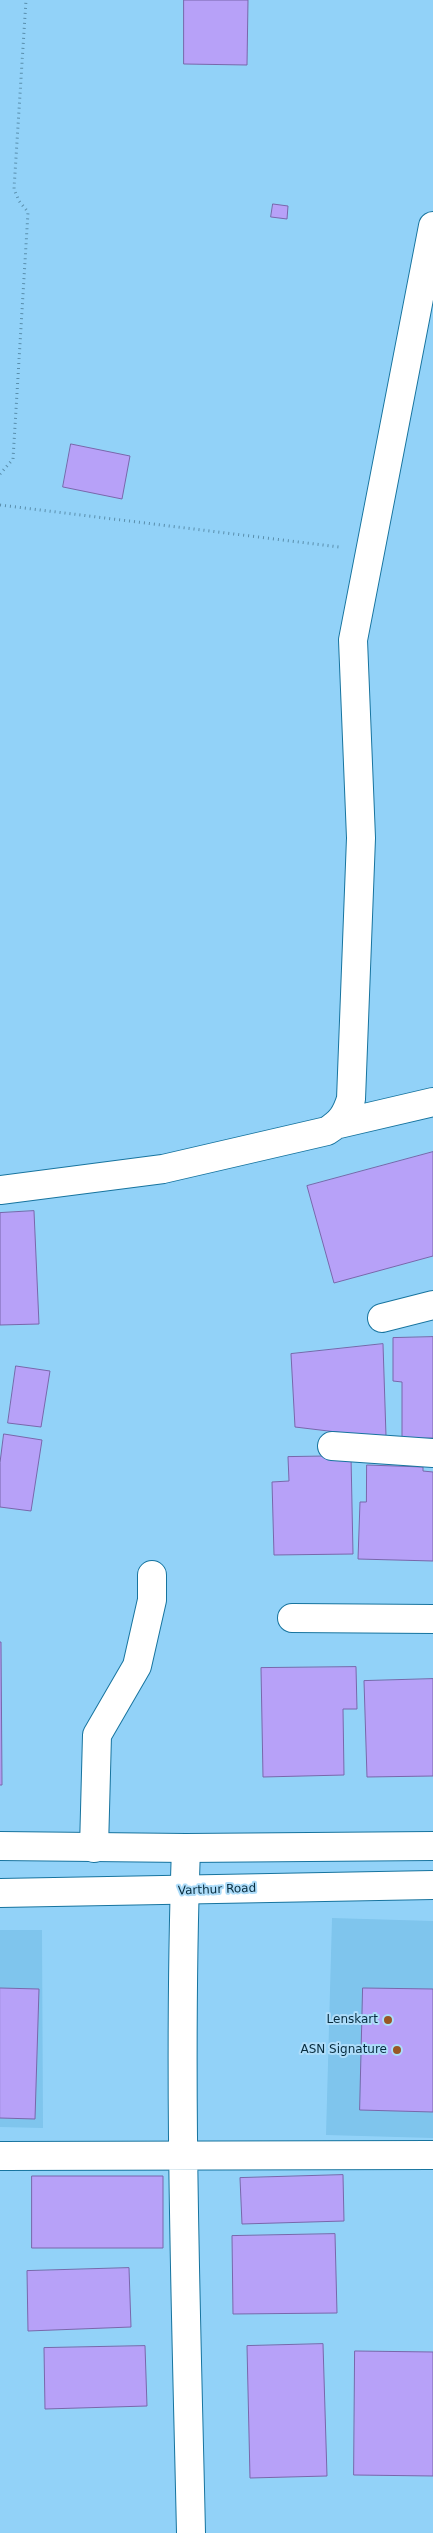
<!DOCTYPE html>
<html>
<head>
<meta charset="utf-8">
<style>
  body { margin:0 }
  canvas { display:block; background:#92d2f8 }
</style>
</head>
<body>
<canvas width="433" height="2533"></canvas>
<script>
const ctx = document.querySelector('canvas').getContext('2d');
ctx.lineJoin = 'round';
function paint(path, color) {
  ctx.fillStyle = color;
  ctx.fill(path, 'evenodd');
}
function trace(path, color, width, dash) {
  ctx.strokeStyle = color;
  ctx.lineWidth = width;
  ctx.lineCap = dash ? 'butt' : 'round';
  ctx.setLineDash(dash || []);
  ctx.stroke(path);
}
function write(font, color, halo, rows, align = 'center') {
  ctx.font = font + ' "DejaVu Sans",sans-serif';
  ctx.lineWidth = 4;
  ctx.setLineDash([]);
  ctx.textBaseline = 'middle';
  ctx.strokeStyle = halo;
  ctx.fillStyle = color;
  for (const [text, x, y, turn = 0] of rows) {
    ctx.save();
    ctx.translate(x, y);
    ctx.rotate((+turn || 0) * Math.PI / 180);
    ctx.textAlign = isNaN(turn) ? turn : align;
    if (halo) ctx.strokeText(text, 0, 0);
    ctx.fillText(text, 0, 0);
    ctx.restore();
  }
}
const built = new Path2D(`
  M332,1918L433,1921V2138L326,2135Z
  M0,1930H42L43,2128L0,2127Z`);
const building = new Path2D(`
  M184,0H248L247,65L184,64Z
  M273,204L288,206L287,219L271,217Z
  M71,444L130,456L122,499L63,487Z
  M433,1152V1256L334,1283L307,1186Z
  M34,1211L39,1324L0,1325V1213Z
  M433,1337V1438L402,1439V1382L393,1381V1338Z
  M383,1344L386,1436L378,1437L295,1427L291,1354Z
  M16,1366L50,1371L41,1427L8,1423Z
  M4,1434L42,1440L31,1511L0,1507V1463Z
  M351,1456L353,1554L274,1555L272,1482L289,1481L288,1457Z
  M367,1465L423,1467V1471L433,1472V1561L358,1559L360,1502H366Z
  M0,1642H1L2,1785H0Z
  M356,1667L357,1709H343L344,1775L263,1777L261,1668Z
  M433,1679V1776L367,1777L364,1681Z
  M0,1988L39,1989L35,2119L0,2118Z
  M363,1988L433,1989V2112L360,2110Z
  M343,2175L344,2221L242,2224L240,2178Z
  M32,2176H163V2248H32Z
  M335,2234L337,2313L233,2314L232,2236Z
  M129,2268L131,2327L28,2331L27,2271Z
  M323,2344L327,2476L250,2478L247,2346Z
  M145,2346L147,2406L45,2409L44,2348Z
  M355,2351L433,2352V2476L354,2475Z`);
const path = new Path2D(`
  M0,474L13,459L28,212L19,201L14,189L26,0
  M0,505L339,547`);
const minor = new Path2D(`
  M339,1124L433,1102
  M0,1190L163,1169L327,1131C341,1122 346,1115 351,1099L361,838L353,640L433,226
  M382,1318L433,1305
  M332,1446L433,1453
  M292,1618L433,1619
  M94,1848L97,1735L137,1666L152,1600V1575
  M186,1848C178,2076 186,2305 191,2533
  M0,2156L433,2155`);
const major = new Path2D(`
  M0,1846L186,1848L433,1846
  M0,1893L433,1885`);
const markers = [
  [388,2020,5,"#995725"],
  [397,2050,5,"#995725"]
];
const streetNames = [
  ["Varthur Road",217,1890,-2]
];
const poiNames = [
  ["Lenskart",378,2020],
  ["ASN Signature",387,2050]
];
paint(built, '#7fc5ed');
paint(building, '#b7a1f8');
trace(building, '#7967ab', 1);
trace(minor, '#17749f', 30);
trace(major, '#17749f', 30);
trace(path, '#598eac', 3, [1, 4]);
trace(minor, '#fff', 28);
trace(major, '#fff', 28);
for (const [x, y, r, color] of markers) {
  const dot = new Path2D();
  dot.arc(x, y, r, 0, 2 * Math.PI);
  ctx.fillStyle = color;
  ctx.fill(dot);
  trace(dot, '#aeddfa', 2);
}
write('12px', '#072c3e', '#aeddfa', streetNames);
write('12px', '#072c3e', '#aeddfa', poiNames, 'right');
</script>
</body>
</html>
